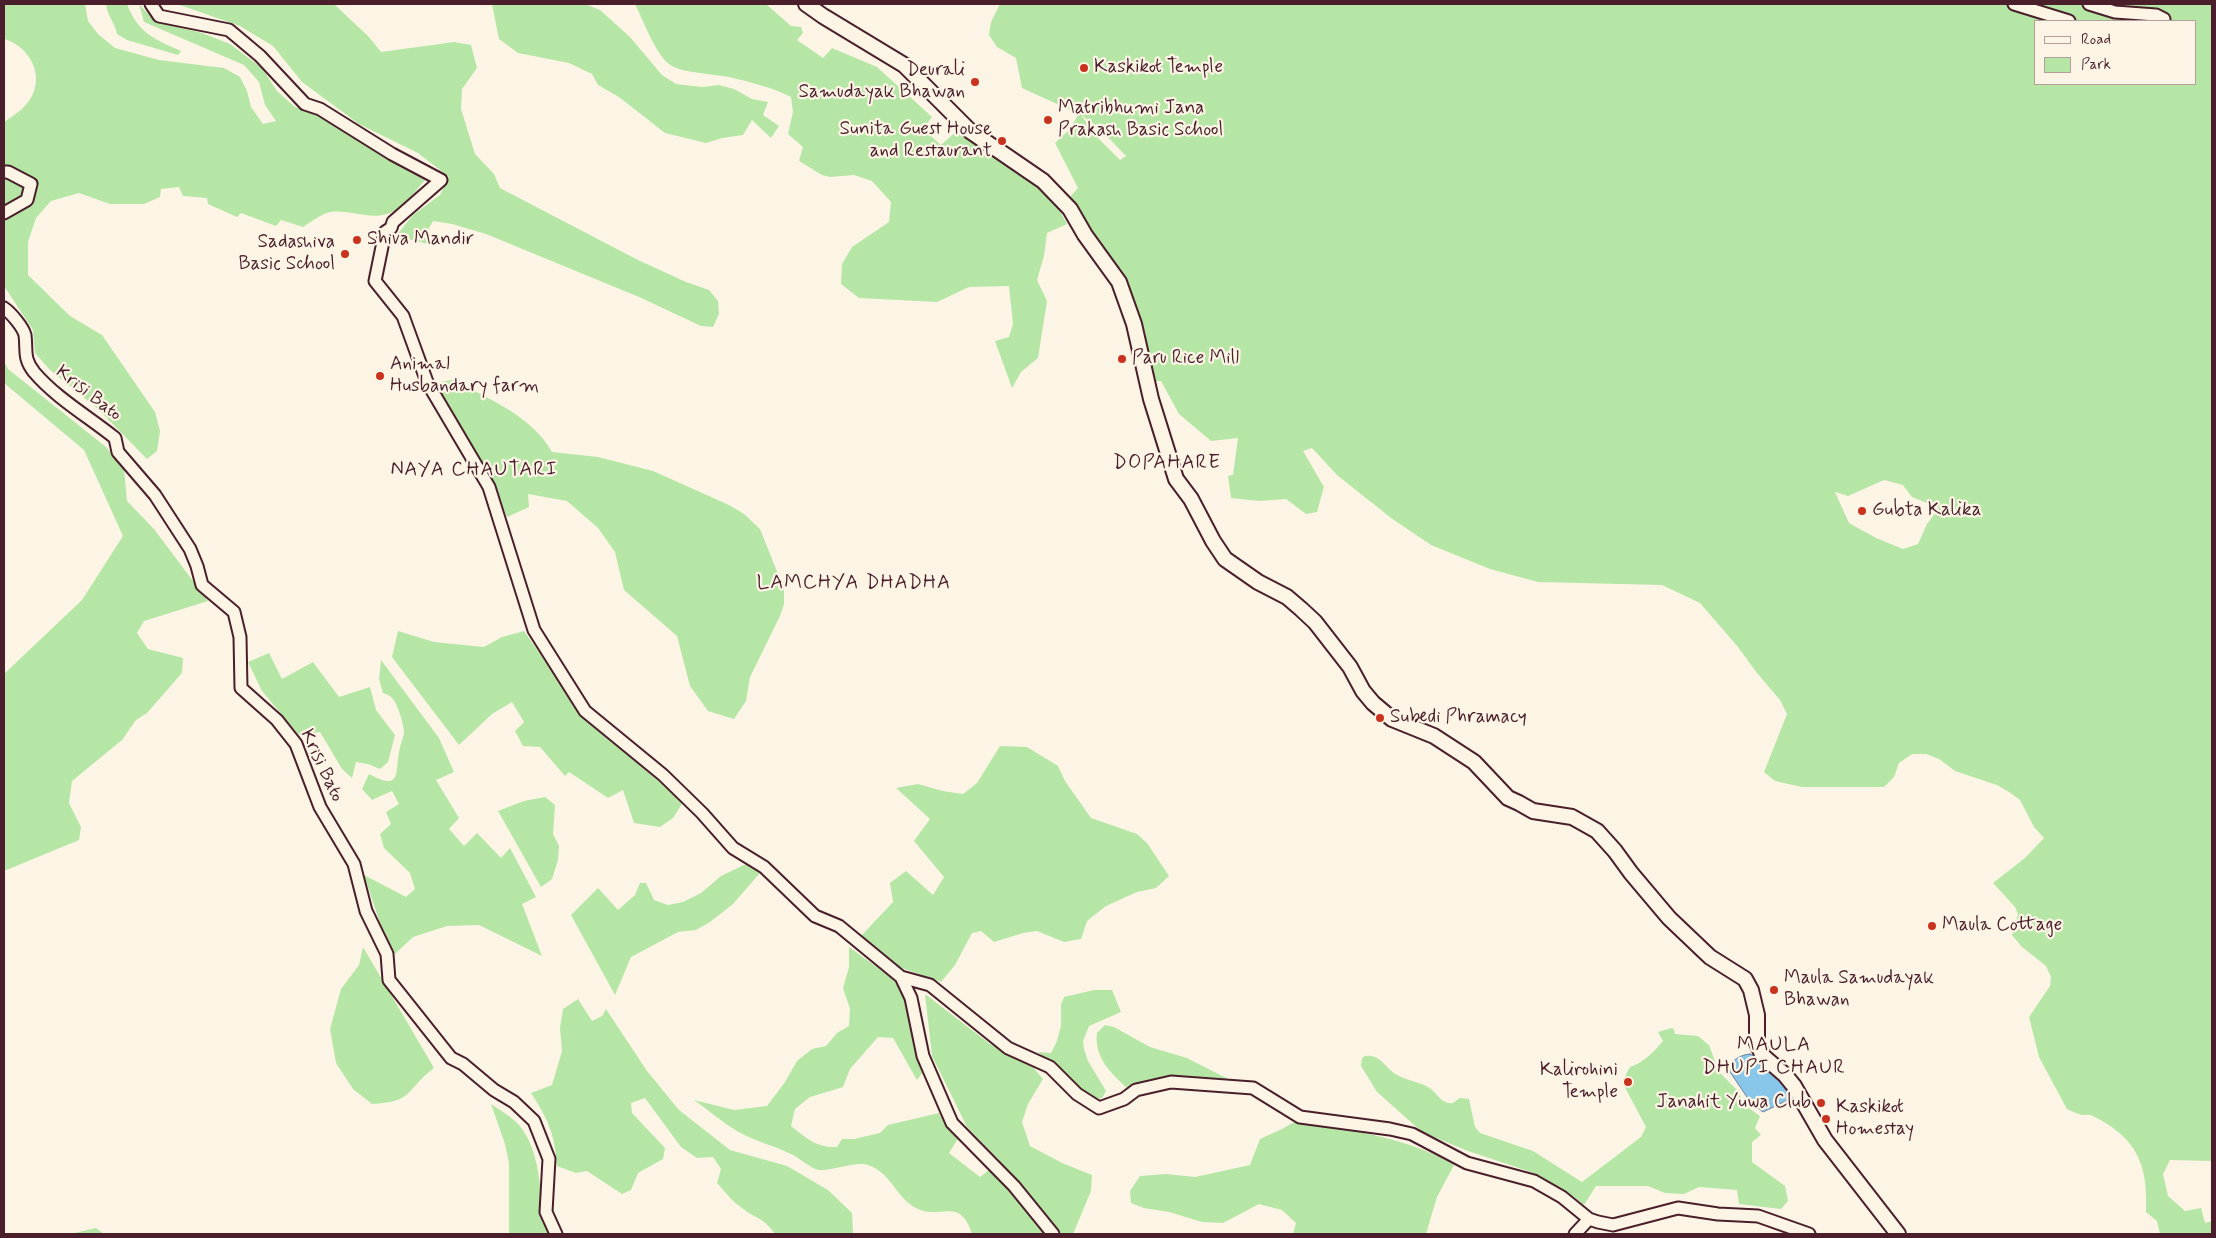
<!DOCTYPE html>
<html>
<head>
<meta charset="utf-8">
<style>
  body { margin:0 }
  #map { position:relative; width:2216px; height:1238px; overflow:hidden; background:#fcf5e5; font-family:Mynerve,sans-serif }
  canvas { display:block }
  .frame { position:absolute; inset:0; border:5px solid #4a1f2b; pointer-events:none }
  .legend { position:absolute; left:2034px; top:20px; width:162px; height:65px; box-sizing:border-box; background:#fcf5e5; border:1px solid #b59f9b; margin:0; padding:6px 9px; list-style:none; font-size:15px; color:#4a1f2b }
  .legend li { display:flex; align-items:center; gap:10px; height:25px }
  .legend b { width:25px; border:1px solid #b59f9b }
</style>
</head>
<body>
<div id="map">
<canvas width="2216" height="1238"></canvas>
<div class="frame"></div>
<ul class="legend">
<li><b style="height:6px;background:#fcf5e5"></b>Road</li>
<li><b style="height:14px;background:#b6e6a6"></b>Park</li>
</ul>
</div>
<script>
const ctx = document.querySelector('canvas').getContext('2d');
ctx.lineJoin = 'round';
function paint(path, color) {
  ctx.fillStyle = color;
  ctx.fill(path, 'evenodd');
}
function trace(path, color, width, dash) {
  ctx.strokeStyle = color;
  ctx.lineWidth = width;
  ctx.lineCap = dash ? 'butt' : 'round';
  ctx.setLineDash(dash || []);
  ctx.stroke(path);
}
function write(font, color, halo, rows, align = 'center') {
  ctx.font = font + ' Mynerve,sans-serif';
  ctx.lineWidth = 4.5;
  ctx.setLineDash([]);
  ctx.textBaseline = 'middle';
  ctx.strokeStyle = halo;
  ctx.fillStyle = color;
  for (const [text, x, y, turn = 0] of rows) {
    ctx.save();
    ctx.translate(x, y);
    ctx.rotate((+turn || 0) * Math.PI / 180);
    ctx.textAlign = isNaN(turn) ? turn : align;
    if (halo) ctx.strokeText(text, 0, 0);
    ctx.fillText(text, 0, 0);
    ctx.restore();
  }
}
const green = new Path2D(`
  M4,4H85L88,21L98,34L115,48L159,60L224,68L240,77L247,91L251,107L263,124L276,121L265,105L259,82L244,65L144,22L139,4L155,21L202,33L230,44L262,68L277,91L295,107L319,114L425,180C417,189 408,202 398,209C374,224 354,209 330,212C321,214 311,222 303,227L281,220L276,226L241,213L237,217L208,204L207,198L183,196L179,187L161,189L160,197L144,204H110L79,193L51,201L36,218L28,242V275L70,316L102,335L155,412L160,431L157,451L147,459L98,409L49,369L35,353L33,330L4,286V122C15,115 30,105 34,91C42,69 26,45 4,39Z
  M106,4H127C138,33 154,39 181,51L178,55L127,40L117,34C115,22 107,16 106,4Z
  M177,4H334L369,37L381,52L454,42L471,45L477,68L462,89L461,109L475,154L494,174L500,188L636,259L686,282L709,290L718,301L719,314L713,327L701,326L639,297L486,234L452,224L433,221L428,230V244L396,236L413,215L440,195L449,177L418,153L359,124L302,82L273,46L240,26Z
  M492,4H585L600,10L630,37L662,75L676,84L702,87L719,85L734,89L752,99L768,102L763,115L779,126L771,138L752,120L743,135L722,138L706,143L665,133L619,97L598,85L592,74L569,63L518,53L499,39Z
  M635,4H766L791,26L801,27L803,33L797,40L823,58L832,48L877,67L932,117L923,129L941,145L960,128L1031,177L1055,202L1067,224L1047,233L1044,256L1037,280L1047,301L1038,358L1021,372L1012,388L995,341L1009,337L1013,324L1009,286L969,287L937,302L859,298L841,284L842,264L852,247L889,222L891,202L872,181L854,175L830,177L822,175L799,161L803,147L788,134L793,112L791,97C771,87 750,82 729,77C714,74 680,73 669,64C655,53 643,20 635,4Z
  M1000,4H2212V1161L2170,1160L2163,1174L2168,1196L2185,1211L2201,1208L2205,1223L2212,1221V1234H2160L2157,1221L2146,1212C2148,1164 2137,1138 2093,1116C2090,1114 2086,1115 2082,1115C2077,1114 2072,1111 2067,1109L2039,1057L2029,1017L2050,986L2051,977L2046,966L2022,947L2012,935L2018,914L2015,907L1993,883L2025,858L2044,838L2034,827L2020,800L2009,792L1997,785L1955,771L1939,759L1926,754H1912L1899,763L1894,777L1884,787H1802L1775,781L1764,772L1787,714L1780,700L1757,673L1738,647L1700,603L1662,585L1538,582L1490,569L1431,545L1391,518L1337,475L1312,448L1303,451L1324,487L1317,512L1306,514L1286,499L1259,501L1231,498L1228,476L1233,475L1238,438L1211,441L1179,414L1161,381H1149L1145,331L1129,293L1105,248L1067,200L1078,188L1055,143L1068,131L1079,114L1022,88L1016,58L997,47L989,35L991,22ZM2035,21H2195V84H2035ZM1081,115L1099,128L1126,156L1120,160L1098,138ZM1884,480L1903,485L1912,497L1939,508L1927,524L1918,544L1903,549L1876,538L1849,523L1835,492L1848,496Z
  M4,361L8,369L106,447L124,468L127,501L154,529L208,601L144,621L137,633L148,649L183,658L182,673L147,713L136,720L122,740L72,781L69,803L81,827L79,840L4,871V674L82,600L123,536L84,450L4,383Z
  M452,380C488,398 532,416 552,452L598,457L653,471L729,505L744,514L760,529L784,589V604L780,616L750,677L746,701L734,719L708,711L690,686L677,636L624,590L615,552L598,528L567,501L528,494L529,507L507,517L493,484L434,383Z
  M398,631L434,642L484,647L502,637L524,631L587,720L683,802L673,818L660,827L634,823L623,790L608,798L569,772L565,776L540,747L523,746L515,731L524,722L512,702L492,714L459,745L392,657Z
  M269,653L282,679L313,662L339,697L370,687L376,710L395,735L388,762L380,769L368,764L356,762L352,778L342,769L320,732L299,735L262,691L248,662Z
  M381,660L439,738L454,772L436,780L459,818L449,829L464,846L477,833L501,858L510,848L536,897L522,904L542,956L479,925L447,926L413,937L395,954L383,932L364,875L406,897L415,889L410,873L384,848L380,834L391,824L386,812L399,804L392,791L372,800L362,789L369,774C401,791 395,775 399,752C400,745 403,739 404,733C404,724 398,706 393,699C391,696 386,694 383,693L379,679Z
  M1000,746L1027,747L1058,766L1065,781L1091,818L1137,834L1147,843L1169,876L1156,888L1137,892L1106,906L1087,921L1081,939L1064,942L1037,931L1023,933L994,942L981,931L972,933L955,965L941,982L899,967L861,936L893,902L890,883L906,871L933,895L944,877L914,841L930,819L896,788L918,784L943,791L963,794L977,783Z
  M545,797L555,805L553,834L559,846L558,860L552,879L541,887L498,811L524,801Z
  M746,864L760,873L733,904L710,922L696,930L678,932L631,957L615,995L571,915L598,888L618,910L635,895L640,883H646L654,900L668,905L683,902L701,893L721,876Z
  M363,947L434,1068C405,1090 414,1102 372,1104L353,1089L336,1063L330,1029L341,989L359,965Z
  M849,947L892,978L906,998L923,1072L917,1080L893,1038L878,1037L850,1069L843,1087L810,1097L795,1109L791,1126C806,1138 817,1148 837,1147L842,1139H854L880,1133L888,1125L939,1113L946,1126L959,1137L949,1153L980,1177L990,1169L1007,1189L1038,1210L998,1159L967,1127L932,1056L925,994L990,1044L1032,1066L1043,1079L1028,1104L1022,1122L1030,1146L1062,1163L1092,1175L1091,1191L1073,1234H972C960,1196 941,1220 918,1209C896,1199 892,1173 868,1165C856,1161 833,1171 819,1170C811,1169 801,1159 793,1155C775,1146 754,1141 737,1131C722,1122 708,1110 694,1100L734,1110L767,1106L785,1082L797,1061L812,1049L826,1046L837,1033L849,1026L850,1009L843,988L849,967Z
  M1094,990H1112L1121,1012L1089,1026L1083,1041L1084,1049L1088,1061L1106,1091L1102,1098L1092,1100L1038,1052L1051,1053L1057,1041L1061,1026V1005L1064,997Z
  M578,999L592,1021L602,1016L606,1009L647,1071L679,1110L730,1150L787,1166L828,1190L852,1213L853,1234H775C762,1216 757,1220 742,1208C732,1201 725,1192 717,1183L721,1169L713,1157L697,1158L681,1147L645,1098L631,1103L632,1113L665,1148L663,1159L638,1173L631,1190L622,1194L587,1171L576,1173L557,1166C555,1135 548,1119 531,1093L552,1085L562,1051L560,1028L563,1009Z
  M1105,1025L1114,1027L1150,1047L1187,1058L1228,1079L1170,1077L1128,1089C1111,1073 1094,1058 1097,1033Z
  M1671,1028L1674,1029L1675,1034L1698,1036L1709,1045L1719,1072L1736,1089L1746,1106L1760,1116L1755,1128L1761,1135L1752,1142V1162L1785,1186L1788,1201L1781,1209L1739,1204L1737,1190L1699,1187L1684,1194L1665,1193L1648,1186H1596L1584,1205L1573,1196L1534,1173L1468,1151L1422,1132L1377,1092L1361,1066L1362,1058L1365,1056C1380,1054 1384,1066 1394,1073C1405,1081 1420,1081 1431,1089C1438,1095 1443,1105 1453,1103L1460,1098L1469,1099L1475,1127L1480,1133L1533,1151L1582,1182L1641,1137L1646,1127L1622,1082L1630,1067C1644,1062 1654,1052 1663,1041L1658,1032Z
  M491,1104C500,1110 512,1117 519,1125C540,1150 541,1191 542,1222L553,1234H509V1163L505,1144Z
  M1296,1121C1350,1130 1407,1137 1454,1165L1437,1197L1426,1234H1293L1296,1223L1282,1210L1259,1204L1223,1223L1202,1222L1169,1212L1144,1208L1131,1203L1130,1191L1140,1176L1166,1174L1195,1177L1250,1165L1260,1139L1282,1129Z
  M96,1228L104,1234H70Z`);
const water = new Path2D(`
  M1750,1054C1766,1060 1785,1079 1791,1096L1790,1099L1763,1112L1751,1103L1730,1072C1729,1061 1739,1055 1750,1054Z`);
const minor = new Path2D(`
  M151,4L159,16L229,30L260,56L305,104L320,109L392,154L441,180L393,222L391,228L385,232L375,281L403,316L427,382L489,487L534,630L585,711L663,775L702,813L733,848L764,867L815,916L839,926L901,977L911,998L923,1056L952,1123L1014,1186L1053,1234
  M2014,4L2069,21
  M2089,4L2115,12L2156,15L2164,19L2163,21
  M4,172H8L31,184L27,200L4,213
  M4,308C11,313 23,327 25,335C27,351 23,358 34,372C56,398 89,417 115,438L118,452L155,495L190,549L197,566L202,585L234,612L240,637L241,688L277,720L296,744L320,807L354,864L366,911L387,954L389,980L451,1058L463,1064L494,1090L514,1102L534,1121L549,1159L546,1212L556,1234
  M901,977L930,985L1008,1048L1050,1067L1077,1094L1099,1108L1124,1099L1136,1090L1171,1082L1253,1088L1300,1117L1390,1129L1412,1134L1467,1163L1534,1181L1562,1197L1589,1219L1598,1222L1613,1225L1678,1208L1718,1214L1758,1216L1809,1234
  M1575,1234L1589,1219`);
const tertiary = new Path2D(`
  M806,4L823,16L904,65L970,131L1043,181L1070,209L1085,235L1119,282L1134,324L1151,399L1176,479L1191,499L1213,541L1225,559L1258,582L1287,597L1301,609L1315,622L1350,667L1363,691L1373,703L1392,719L1434,736L1474,762L1508,798L1519,803L1533,811L1572,817L1597,831L1615,851L1631,873L1669,918L1710,957L1745,979L1751,990L1757,1015V1043L1763,1056L1785,1075L1794,1086L1825,1140L1898,1234`);
const markers = [
  [1084,68,5,"#c8321e"],
  [975,82,5,"#c8321e"],
  [1048,120,5,"#c8321e"],
  [1002,141,5,"#c8321e"],
  [357,240,5,"#c8321e"],
  [345,254,5,"#c8321e"],
  [1122,359,5,"#c8321e"],
  [380,376,5,"#c8321e"],
  [1862,511,5,"#c8321e"],
  [1380,718,5,"#c8321e"],
  [1932,926,5,"#c8321e"],
  [1774,990,5,"#c8321e"],
  [1628,1082,5,"#c8321e"],
  [1821,1103,5,"#c8321e"],
  [1826,1119,5,"#c8321e"]
];
const poiNames = [
  ["Kaskikot Temple",1094,68],
  ["Deurali",965,71,"right"],
  ["Samudayak Bhawan",965,93,"right"],
  ["Matribhumi Jana",1058,109],
  ["Prakash Basic School",1058,131],
  ["Sunita Guest House",992,130,"right"],
  ["and Restaurant",992,152,"right"],
  ["Shiva Mandir",367,240],
  ["Sadashiva",335,243,"right"],
  ["Basic School",335,265,"right"],
  ["Paru Rice Mill",1132,359],
  ["Animal",390,365],
  ["Husbandary farm",390,387],
  ["Gubta Kalika",1872,511],
  ["Subedi Phramacy",1390,718],
  ["Maula Cottage",1942,926],
  ["Maula Samudayak",1784,979],
  ["Bhawan",1784,1001],
  ["Kalirohini",1618,1071,"right"],
  ["Temple",1618,1093,"right"],
  ["Janahit Yuwa Club",1811,1103,"right"],
  ["Kaskikot",1836,1108],
  ["Homestay",1836,1130]
];
const streetNames = [
  ["Krisi Bato",88,394,38],
  ["Krisi Bato",321,766,65]
];
const neighbourhoodNames = [
  ["DOPAHARE",1167,464],
  ["NAYA CHAUTARI",474,471],
  ["LAMCHYA DHADHA",854,584],
  ["MAULA",1774,1046],
  ["DHUPI CHAUR",1774,1069]
];
paint(green, '#b6e6a6');
paint(water, '#88c7e9');
trace(water, '#6f849d', 1);
trace(minor, '#4a1f2b', 15);
trace(tertiary, '#4a1f2b', 18);
trace(minor, '#fcf5e5', 11);
trace(tertiary, '#fcf5e5', 14);
for (const [x, y, r, color] of markers) {
  const dot = new Path2D();
  dot.arc(x, y, r, 0, 2 * Math.PI);
  ctx.fillStyle = color;
  ctx.fill(dot);
  trace(dot, '#fcf5e5', 2);
}
write('19px', '#4a1f2b', '#fcf5e5', poiNames, 'left');
write('19px', '#4a1f2b', '#fcf5e5', streetNames);
ctx.letterSpacing = '1px';
write('20px', '#4a1f2b', '#fcf5e5', neighbourhoodNames);
ctx.letterSpacing = '0px';
</script>
</body>
</html>
